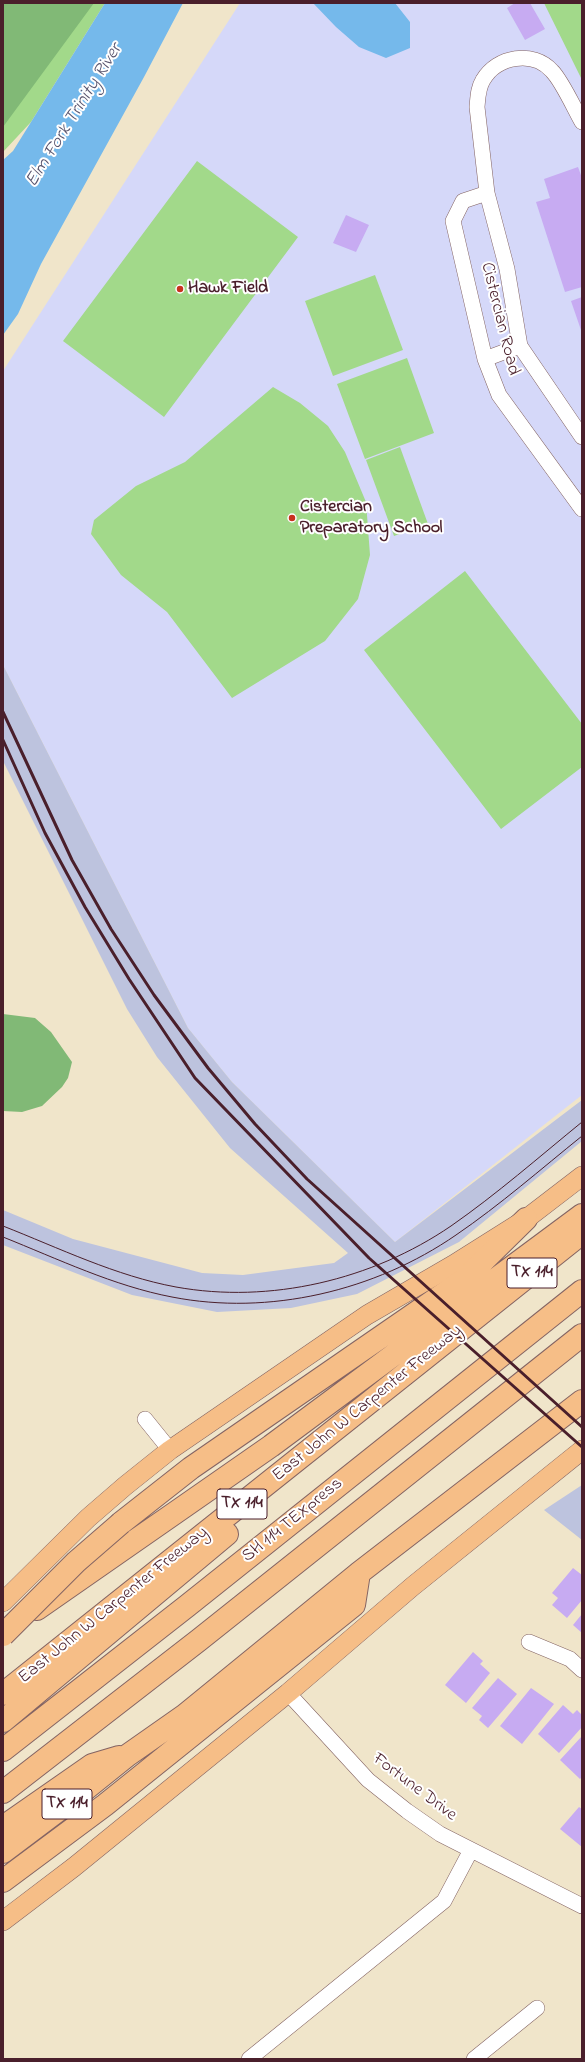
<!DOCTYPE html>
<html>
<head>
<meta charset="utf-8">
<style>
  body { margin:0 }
  #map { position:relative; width:585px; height:2062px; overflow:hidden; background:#f0e5ca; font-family:"Indie Flower",sans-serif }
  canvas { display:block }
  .frame { position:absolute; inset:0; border:4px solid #4a1f2b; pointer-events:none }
</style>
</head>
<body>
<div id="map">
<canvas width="585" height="2062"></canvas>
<div class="frame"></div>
</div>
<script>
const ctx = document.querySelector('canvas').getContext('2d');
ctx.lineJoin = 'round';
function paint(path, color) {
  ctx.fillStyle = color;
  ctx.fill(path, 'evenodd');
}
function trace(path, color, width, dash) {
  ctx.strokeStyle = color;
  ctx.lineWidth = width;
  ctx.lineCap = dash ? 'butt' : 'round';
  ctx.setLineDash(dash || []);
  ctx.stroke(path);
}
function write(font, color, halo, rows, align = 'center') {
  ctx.font = font + ' "Indie Flower",sans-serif';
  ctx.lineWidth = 4;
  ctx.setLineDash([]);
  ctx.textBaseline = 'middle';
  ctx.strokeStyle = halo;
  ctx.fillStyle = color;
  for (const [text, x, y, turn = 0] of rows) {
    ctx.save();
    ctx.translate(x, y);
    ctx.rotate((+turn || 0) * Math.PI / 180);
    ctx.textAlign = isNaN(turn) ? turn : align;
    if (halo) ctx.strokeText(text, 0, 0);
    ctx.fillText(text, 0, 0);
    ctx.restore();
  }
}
const built = new Path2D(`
  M240,3H582V1095L395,1242L232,1082L188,1028L3,665V371Z`);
const industrial = new Path2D(`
  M3,665L188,1028L232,1082L395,1242L582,1100V1141L459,1242L357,1294L291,1308L217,1312L132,1295L3,1245V1210L73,1239L202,1273L243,1275L334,1263L348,1253L230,1148L157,1057L127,1009L3,761Z
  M582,1485V1540L544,1510Z`);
const green = new Path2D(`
  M3,3H105L31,122L3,152Z
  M544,3H582V80Z
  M197,161L298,237L164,417L63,341Z
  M375,275L403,350L333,376L305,301Z
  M407,358L434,433L365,459L337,384Z
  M273,387L300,403L328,426L345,452L366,502L370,555L358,599L325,641L232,698L167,612L121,575L91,534L94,520L136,486L185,462Z
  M400,447L428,524L394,536L366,460Z
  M465,571L582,724V767L501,829L364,650Z`);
const forest = new Path2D(`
  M3,3H94L3,127Z
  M3,1014L35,1018L51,1032L72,1062L68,1078L62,1087L42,1106L22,1112L3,1111Z`);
const water = new Path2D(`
  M105,3H183L144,77L41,264L18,314L3,335V160L13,151Z
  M313,3H395L410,22V48L386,58L359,47L336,27Z`);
const building = new Path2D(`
  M515,3H530L545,29L525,40L507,8Z
  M578,167L582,178V287L565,292L536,202L550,198L544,179Z
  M346,215L369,225L356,252L333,243Z
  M582,297V333L571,301Z
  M573,1568L582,1575V1600L567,1618L552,1605L558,1598L552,1593Z
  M582,1614V1633L573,1625Z
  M473,1652L483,1661L480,1664L490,1673L466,1703L445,1685Z
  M498,1678L517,1694L488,1728L479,1720L482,1716L472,1708Z
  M531,1688L554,1704L522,1744L500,1726Z
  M563,1705L573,1714L577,1710L582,1715V1727L559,1753L538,1734Z
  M582,1736V1777L580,1779L560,1760Z
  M579,1807L582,1809V1847L560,1829Z`);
const minor = new Path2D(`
  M582,122C574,108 562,81 552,71C533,50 497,56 483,80C478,88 478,97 477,107L487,193L507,269L520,346L582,437
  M487,193L463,201L453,221L485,359L499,395L582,509
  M485,359L520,346
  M145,1419L170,1450
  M529,1642L570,1659L582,1670
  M288,1693L368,1780L407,1811L440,1834L582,1906
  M249,2059L444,1901L471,1850
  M474,2059L537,2008`);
const major = new Path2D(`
  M3,1602L88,1518L125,1486L170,1450L367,1315L453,1265L526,1219L582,1176
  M3,1921L74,1867L288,1693L413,1586L582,1450`);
const highway = new Path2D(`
  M121,1523L191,1468L465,1279L526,1219
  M37,1609L271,1446L582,1215
  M3,1694L582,1233
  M3,1721L227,1534
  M3,1750L187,1606L582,1291
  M3,1792L199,1640L582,1335
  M3,1827L92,1765L119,1757
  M3,1852L72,1800L128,1755L185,1715L359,1573L582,1401
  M3,1881L105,1805L354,1605L359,1573`);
const tram = new Path2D(`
  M3,1226C59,1248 116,1276 176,1287C270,1304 372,1280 451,1226C497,1194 539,1157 582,1122
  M3,1237C58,1259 114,1286 172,1297C269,1316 375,1291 456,1235C500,1205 541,1169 582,1136`);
const rail = new Path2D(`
  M3,712L72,860L111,929L154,995L208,1068L255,1124L307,1179L582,1427
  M3,740L45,833L85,907L129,979L195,1078L369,1258L582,1447`);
const highwayBridge = new Path2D(`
  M3,1635L76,1562L121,1523`);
const markers = [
  [180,289,4,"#c8321e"],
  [292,518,4,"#c8321e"]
];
const shields = [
  [532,1273,50],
  [242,1504,50],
  [67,1804,50]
];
const shieldNames = [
  ["TX 114",532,1273],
  ["TX 114",242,1504],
  ["TX 114",67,1804]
];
const poiNames = [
  ["Hawk Field",188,289],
  ["Cistercian",300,508],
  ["Preparatory School",300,529]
];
const streetNames = [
  ["Cistercian Road",499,319,76],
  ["East John W Carpenter Freeway",368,1404,-39],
  ["SH 114 TEXpress",293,1521,-39],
  ["East John W Carpenter Freeway",114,1606,-39],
  ["Fortune Drive",414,1788,37]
];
const waterNames = [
  ["Elm Fork Trinity River",75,116,-58]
];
paint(built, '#d5d8f9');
paint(industrial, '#bdc3de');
paint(green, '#a2d98a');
paint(forest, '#81b976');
paint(water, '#75b9eb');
paint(building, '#c7abf2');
trace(minor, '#846463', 16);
trace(major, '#846463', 20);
trace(highway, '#846463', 24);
trace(minor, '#fff', 15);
trace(major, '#f6be87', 19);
trace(highway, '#f6be87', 22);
trace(tram, '#4a1f2b', 1);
trace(rail, '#4a1f2b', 3);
trace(highwayBridge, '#846463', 24, []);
trace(highwayBridge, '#f6be87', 22);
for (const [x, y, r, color] of markers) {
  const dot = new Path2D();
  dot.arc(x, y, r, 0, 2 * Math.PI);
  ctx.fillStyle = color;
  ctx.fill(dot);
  trace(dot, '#fff', 1.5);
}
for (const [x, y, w] of shields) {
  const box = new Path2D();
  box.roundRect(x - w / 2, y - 15, w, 30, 3);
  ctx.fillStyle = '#fff';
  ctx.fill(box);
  trace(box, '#4a1f2b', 1);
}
write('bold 17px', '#4a1f2b', null, shieldNames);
write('bold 18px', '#4a1f2b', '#fff', poiNames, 'left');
write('18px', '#4a1f2b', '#fff', streetNames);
write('italic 19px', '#59556e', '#fff', waterNames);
</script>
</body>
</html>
